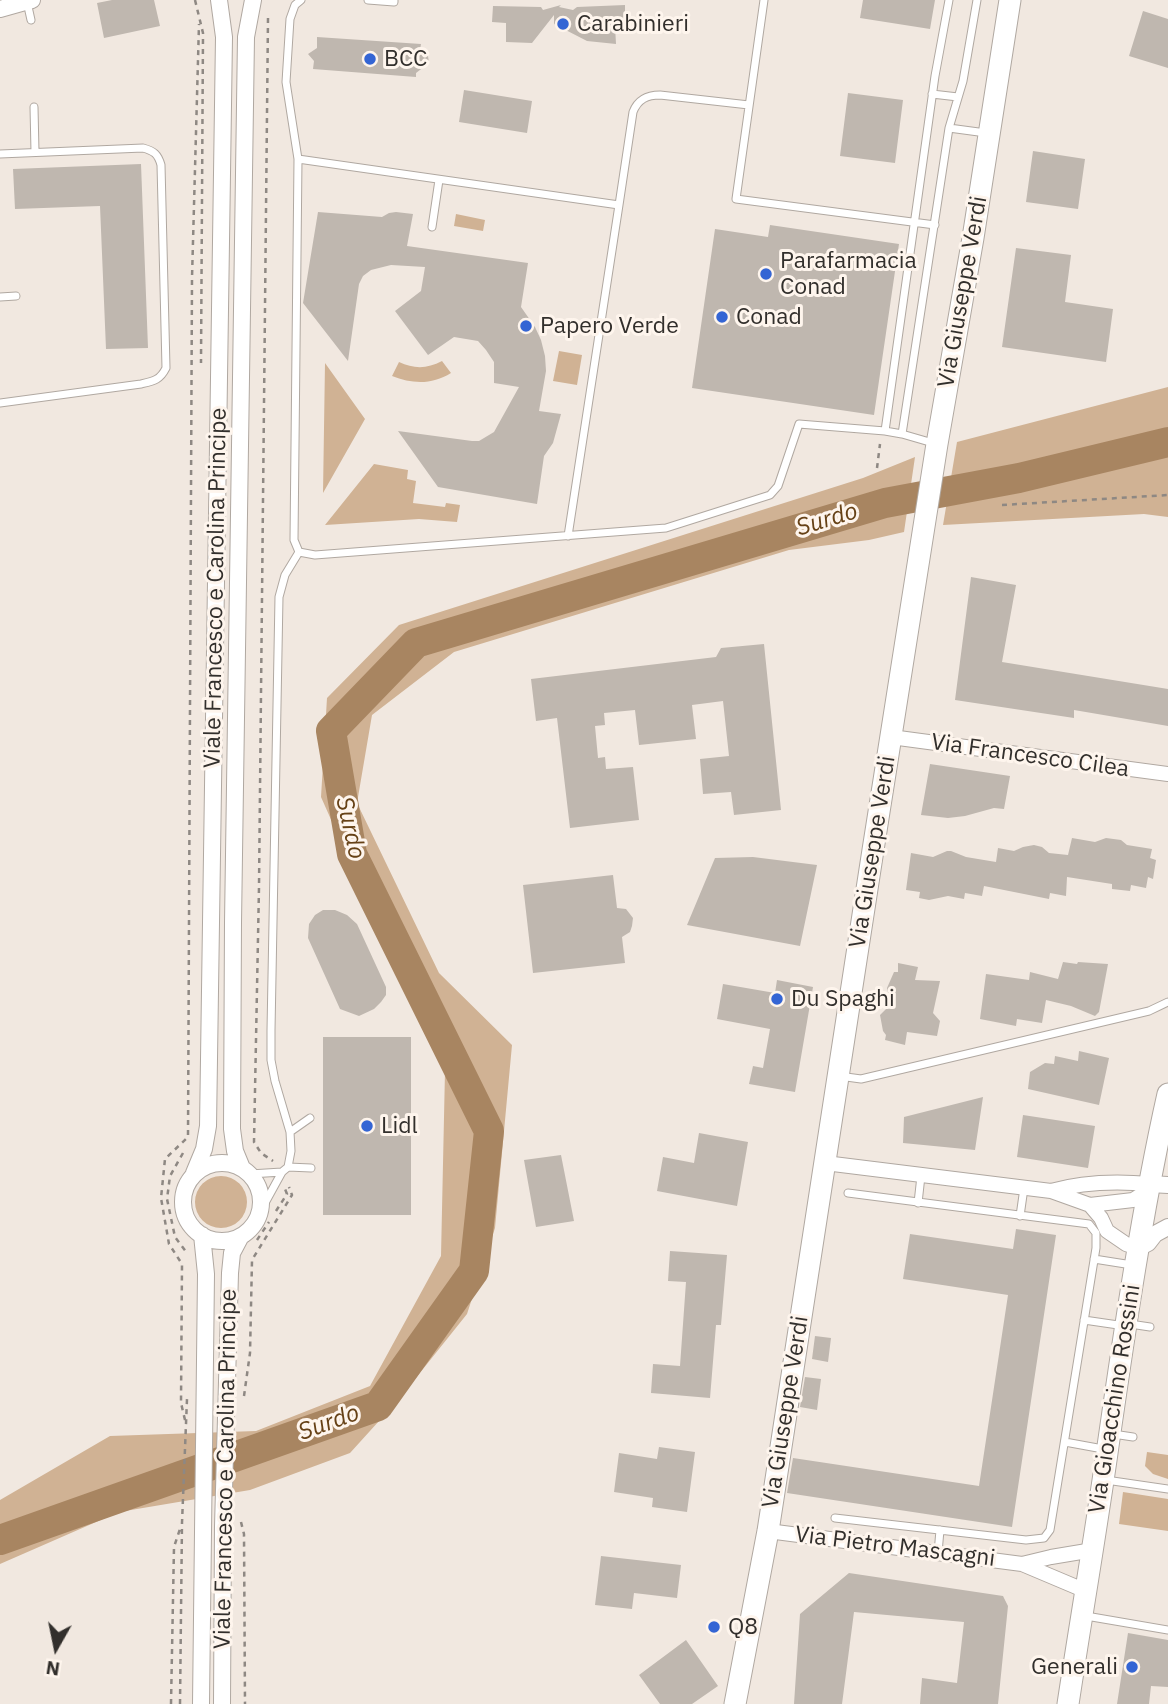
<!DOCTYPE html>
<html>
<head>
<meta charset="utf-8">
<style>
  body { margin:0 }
  #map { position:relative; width:1168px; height:1704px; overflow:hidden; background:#f1e8e0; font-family:"IBM Plex Sans",sans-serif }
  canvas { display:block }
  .north { position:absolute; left:21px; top:1613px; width:70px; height:70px; -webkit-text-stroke:5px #fef5ed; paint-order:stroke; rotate:189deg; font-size:19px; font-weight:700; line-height:28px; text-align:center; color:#322f2c }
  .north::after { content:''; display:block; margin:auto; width:24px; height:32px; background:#322f2c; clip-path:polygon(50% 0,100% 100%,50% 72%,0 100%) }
</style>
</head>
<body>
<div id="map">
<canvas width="1168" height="1704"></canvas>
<div class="north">N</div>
</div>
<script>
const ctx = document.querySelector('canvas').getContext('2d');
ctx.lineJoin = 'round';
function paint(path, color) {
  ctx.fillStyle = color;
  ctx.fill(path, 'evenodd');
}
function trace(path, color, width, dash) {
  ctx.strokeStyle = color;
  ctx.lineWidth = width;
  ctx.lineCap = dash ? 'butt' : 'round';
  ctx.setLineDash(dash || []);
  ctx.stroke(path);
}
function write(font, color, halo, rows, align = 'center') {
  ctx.font = font + ' "IBM Plex Sans",sans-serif';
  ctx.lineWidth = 6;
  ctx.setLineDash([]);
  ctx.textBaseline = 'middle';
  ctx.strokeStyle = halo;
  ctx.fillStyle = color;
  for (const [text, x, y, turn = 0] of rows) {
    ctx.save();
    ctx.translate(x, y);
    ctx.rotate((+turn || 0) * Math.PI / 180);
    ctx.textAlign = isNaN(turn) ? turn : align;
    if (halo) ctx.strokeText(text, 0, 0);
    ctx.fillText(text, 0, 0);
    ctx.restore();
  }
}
const green = new Path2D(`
  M456,214L485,220L483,231L454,226Z
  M559,351L582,355L577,385L553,381Z
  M442,361L451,373C432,385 412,384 392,376L399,362C414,369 427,369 442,361Z
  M325,363L365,419L323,493Z
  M1168,387V517L1144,514L943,525L957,442Z
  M915,457L904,532L869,540L789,550L454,652L372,715L357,803L439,973L512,1045L495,1228L467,1314L399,1399L350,1453L250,1490L119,1512L0,1564V1500L110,1436L256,1431L370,1386L441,1256L445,1071L368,903L321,797L327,698L399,625L863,478Z
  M374,464L408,470L407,479L416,481L413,503L445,507L446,503L460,505L457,522L419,519L325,525Z
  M195 1202a26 26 0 1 1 52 0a26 26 0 1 1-52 0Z
  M1147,1452L1168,1455V1479L1153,1474L1145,1466Z
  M1123,1492L1168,1499V1531L1119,1524Z`);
const river = new Path2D(`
  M0,1540L378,1406L474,1271L489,1131L352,854L331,731L416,643L885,503L1019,478L1168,442`);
const building = new Path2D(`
  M112,0H154L160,26L104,38L97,3Z
  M863,0H935L930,29L860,18Z
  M561,5L559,7L573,10L577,7L625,5V23L615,26L616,44L587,41L554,24V15L532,43L506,42V23L492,22L493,6L541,7L543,10Z
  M1143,11L1168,19V68L1129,56Z
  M317,37L421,44L420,50L428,56L429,63L416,73V77L313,69L314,61L308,54L317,48Z
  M464,90L532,101L527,133L459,122Z
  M848,93L903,100L895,163L840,156Z
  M1033,151L1085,159L1078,209L1026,202Z
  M141,164L148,348L106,349L100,206L15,209L13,169Z
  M318,212L382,217L389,213L396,212L413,214L407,246L528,263L521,307L535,327L541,340L545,356L546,371L539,411L561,414L553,443L544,456L537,504L438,487L398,431L472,441H479L494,432L519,387L494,383V362L486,350L478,341L454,337L428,355L395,311L421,291L425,267L391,265L371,270L363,276L359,284L348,361L303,303Z
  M770,225L899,244L874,415L692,388L715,229L768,237Z
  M1016,248L1071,255L1065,302L1113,309L1106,362L1002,347Z
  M971,577L1016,585L1002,662L1168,689V726L1074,710V718L955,700Z
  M764,644L781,810L734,815L731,792L703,794L700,759L729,756L723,701L692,705L696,739L639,745L635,710L604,713L605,725L595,726L598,758L605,757L606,769L633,767L639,820L570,828L557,718L536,721L531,679L716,657L721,648Z
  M930,764L1010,776L1004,809L994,808L965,816L948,818L921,815Z
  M1072,838L1095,842L1106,838L1121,840L1127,845L1152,849L1150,858L1156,860L1153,879L1148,877L1146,888L1131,885L1130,891L1112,889V884L1067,877L1066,896L1050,893L1049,899L984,886L982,896L965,893L964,899L948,896L929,900L919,898L920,892L906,890L911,853L933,857L947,851H951L966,857L996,862L998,848L1014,851L1023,847L1034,845L1042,847L1049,853L1068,855Z
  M753,857L817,865L800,946L687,925L715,858Z
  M613,875L617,908L626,909L633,918L632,926L630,932L622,937L625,963L533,973L523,885Z
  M323,910H335L347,915L357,924L386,987V995L381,1002L374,1009L359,1016L340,1009L308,938L309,924L315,915Z
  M1063,962L1077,964L1078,962L1108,964L1099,1012L1095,1016L1071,1006L1046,1000L1042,1023L1017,1019L1016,1026L980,1019L986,974L1029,980L1030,972L1058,979Z
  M898,963L918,967L915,980L940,981L933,1013L940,1021L937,1036L907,1032L905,1045L885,1040L886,1035L883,1031L880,1015L891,1004L887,988L894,972H898Z
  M777,980L813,987L795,1092L749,1084L753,1066L763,1068L770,1029L717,1019L723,984L775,993Z
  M323,1037H411V1215H323Z
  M1079,1051L1109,1058L1099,1105L1028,1089L1030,1072L1045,1063L1054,1064L1055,1056L1078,1061Z
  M983,1097L975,1150L903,1143L904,1117Z
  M1023,1115L1095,1126L1088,1168L1017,1157Z
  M699,1133L748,1142L737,1206L657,1191L663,1157L694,1163Z
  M561,1155L574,1221L536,1227L524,1160Z
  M1016,1229L1056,1235L1012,1527L787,1493L793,1458L979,1486L1008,1295L903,1279L910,1234L1013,1249Z
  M670,1251L727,1255L721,1325H716L710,1398L651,1393L653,1364L680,1366L686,1282L668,1281Z
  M815,1336L831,1338L828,1362L812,1359Z
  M805,1377L821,1379L817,1410L800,1407Z
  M659,1447L695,1452L687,1512L652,1507L653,1498L614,1492L619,1453L657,1459Z
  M601,1556L681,1565L677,1598L634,1593L632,1609L595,1605Z
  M849,1573L1003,1596L1008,1606L998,1704H920L922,1678L957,1683L964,1622L854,1612L842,1704H794L800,1614Z
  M1128,1633L1168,1640V1687L1151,1686L1149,1704H1117Z
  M686,1640L718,1686L692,1704H660L639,1675Z`);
const path = new Path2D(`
  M195,0L203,33L201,363
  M268,18L259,887L254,1142L261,1153L273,1161
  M877,468L880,444
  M1002,505L1168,495
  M183,1153L170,1176L167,1199L175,1237L187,1253
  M276,1211L287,1194L285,1189
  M257,1240L269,1222
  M244,1396L250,1353L252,1260L292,1195L289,1187
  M185,1420L181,1403L182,1264L169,1244L161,1198L165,1159L188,1137L192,278L199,24
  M241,1522L244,1534L245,1704
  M171,1704L174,1547L181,1526
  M180,1704L182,1523L187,1399`);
const service = new Path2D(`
  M301,0L295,5L290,19L286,82L298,159L294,540L299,552L315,555L666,528L770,495L778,486L799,424L885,431L935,76L949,0
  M368,0L394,2V0
  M764,0L736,199L935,225
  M27,2L31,20
  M932,94L958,97
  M34,107L35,152
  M949,128L986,133
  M0,154L143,148C154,151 158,154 161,165L166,368C160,380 154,381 141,384L0,403
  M298,159L619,205L568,536
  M619,205L633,112C638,99 647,95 660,95L749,105
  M432,227L439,180
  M0,297L16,296
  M885,431L902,434L933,443
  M902,434L949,128L963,81L977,0
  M839,1076L861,1079L1149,1011L1168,1002
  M290,1132L310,1118
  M288,1167L311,1168
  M250,1174L282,1172
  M918,1203L921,1176
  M260,1212L282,1172L288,1167L291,1151L290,1132L275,1081L271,1060V1030L279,597L285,575L299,552
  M1020,1216L1024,1188
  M1094,1259L1132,1265
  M1084,1320L1125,1326
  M1130,1324L1150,1327
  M1113,1434L1133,1437
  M1065,1442L1103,1449
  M1106,1480L1168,1489
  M835,1518L1026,1540L1044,1538L1050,1530L1096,1248V1233L1089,1224L848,1193
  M938,1553L940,1530
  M1086,1616L1168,1630`);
const minor = new Path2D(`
  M891,737L1168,774
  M825,1163L1051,1191L1090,1205L1101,1218L1107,1231L1126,1244L1138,1248
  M1051,1191C1082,1182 1117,1181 1150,1184
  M1090,1205L1133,1200L1141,1195L1149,1185
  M768,1531L1022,1564L1086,1591
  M1022,1564L1051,1557L1093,1550`);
const tertiary = new Path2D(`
  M0,9L32,0
  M183 1202a39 39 0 1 1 78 0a39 39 0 1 1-78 0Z
  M242,1168L235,1151L232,1129L233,922L246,37L253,0
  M194,1173L204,1149L208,1126L224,37L219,0
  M1150,1184L1168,1185
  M1138,1248L1148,1243L1155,1234L1168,1227
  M201,1704L206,1274L202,1235
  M222,1704L223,1526L230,1273L232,1253L241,1236`);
const primary = new Path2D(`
  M735,1704L768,1531L873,850L937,444L973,238L1010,0
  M1068,1704C1081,1618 1096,1532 1108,1446C1125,1328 1142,1210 1168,1094`);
const markers = [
  [563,24,7,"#3465d4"],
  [370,59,7,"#3465d4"],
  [766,274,7,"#3465d4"],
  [722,317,7,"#3465d4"],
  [526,326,7,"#3465d4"],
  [777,999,7,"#3465d4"],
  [367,1126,7,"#3465d4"],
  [714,1627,7,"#3465d4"],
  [1132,1667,7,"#3465d4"]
];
const poiNames = [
  ["Carabinieri",577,24],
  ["BCC",384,59],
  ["Parafarmacia",780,261],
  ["Conad",780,287],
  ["Conad",736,317],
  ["Papero Verde",540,326],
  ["Du Spaghi",791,999],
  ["Lidl",381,1126],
  ["Q8",728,1627],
  ["Generali",1118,1667,"right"]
];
const streetNames = [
  ["Via Giuseppe Verdi",963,292,-80],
  ["Viale Francesco e Carolina Principe",216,588,-89],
  ["Via Francesco Cilea",1030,756,8],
  ["Via Giuseppe Verdi",873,852,-81],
  ["Via Gioacchino Rossini",1115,1399,-81],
  ["Via Giuseppe Verdi",786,1412,-81],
  ["Viale Francesco e Carolina Principe",226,1469,-89],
  ["Via Pietro Mascagni",895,1547,7]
];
const waterNames = [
  ["Surdo",827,520,-17],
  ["Surdo",350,828,77],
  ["Surdo",329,1423,-20]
];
paint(green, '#d0b294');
trace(river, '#a88561', 30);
paint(building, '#bfb7af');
trace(service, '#b0a8a1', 9);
trace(minor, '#b0a8a1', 16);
trace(tertiary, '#b0a8a1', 18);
trace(primary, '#b0a8a1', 23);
trace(path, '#8e8883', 2.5, [5, 5]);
trace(service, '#fff', 7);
trace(minor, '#fff', 14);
trace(tertiary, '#fff', 16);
trace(primary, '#fff', 21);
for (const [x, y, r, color] of markers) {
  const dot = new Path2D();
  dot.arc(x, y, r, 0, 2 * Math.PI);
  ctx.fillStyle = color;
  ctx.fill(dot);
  trace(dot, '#fef5ed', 2.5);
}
write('23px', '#322f2c', '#fef5ed', poiNames, 'left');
write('23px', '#322f2c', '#fef5ed', streetNames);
write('italic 24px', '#664116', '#fef5ed', waterNames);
</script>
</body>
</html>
